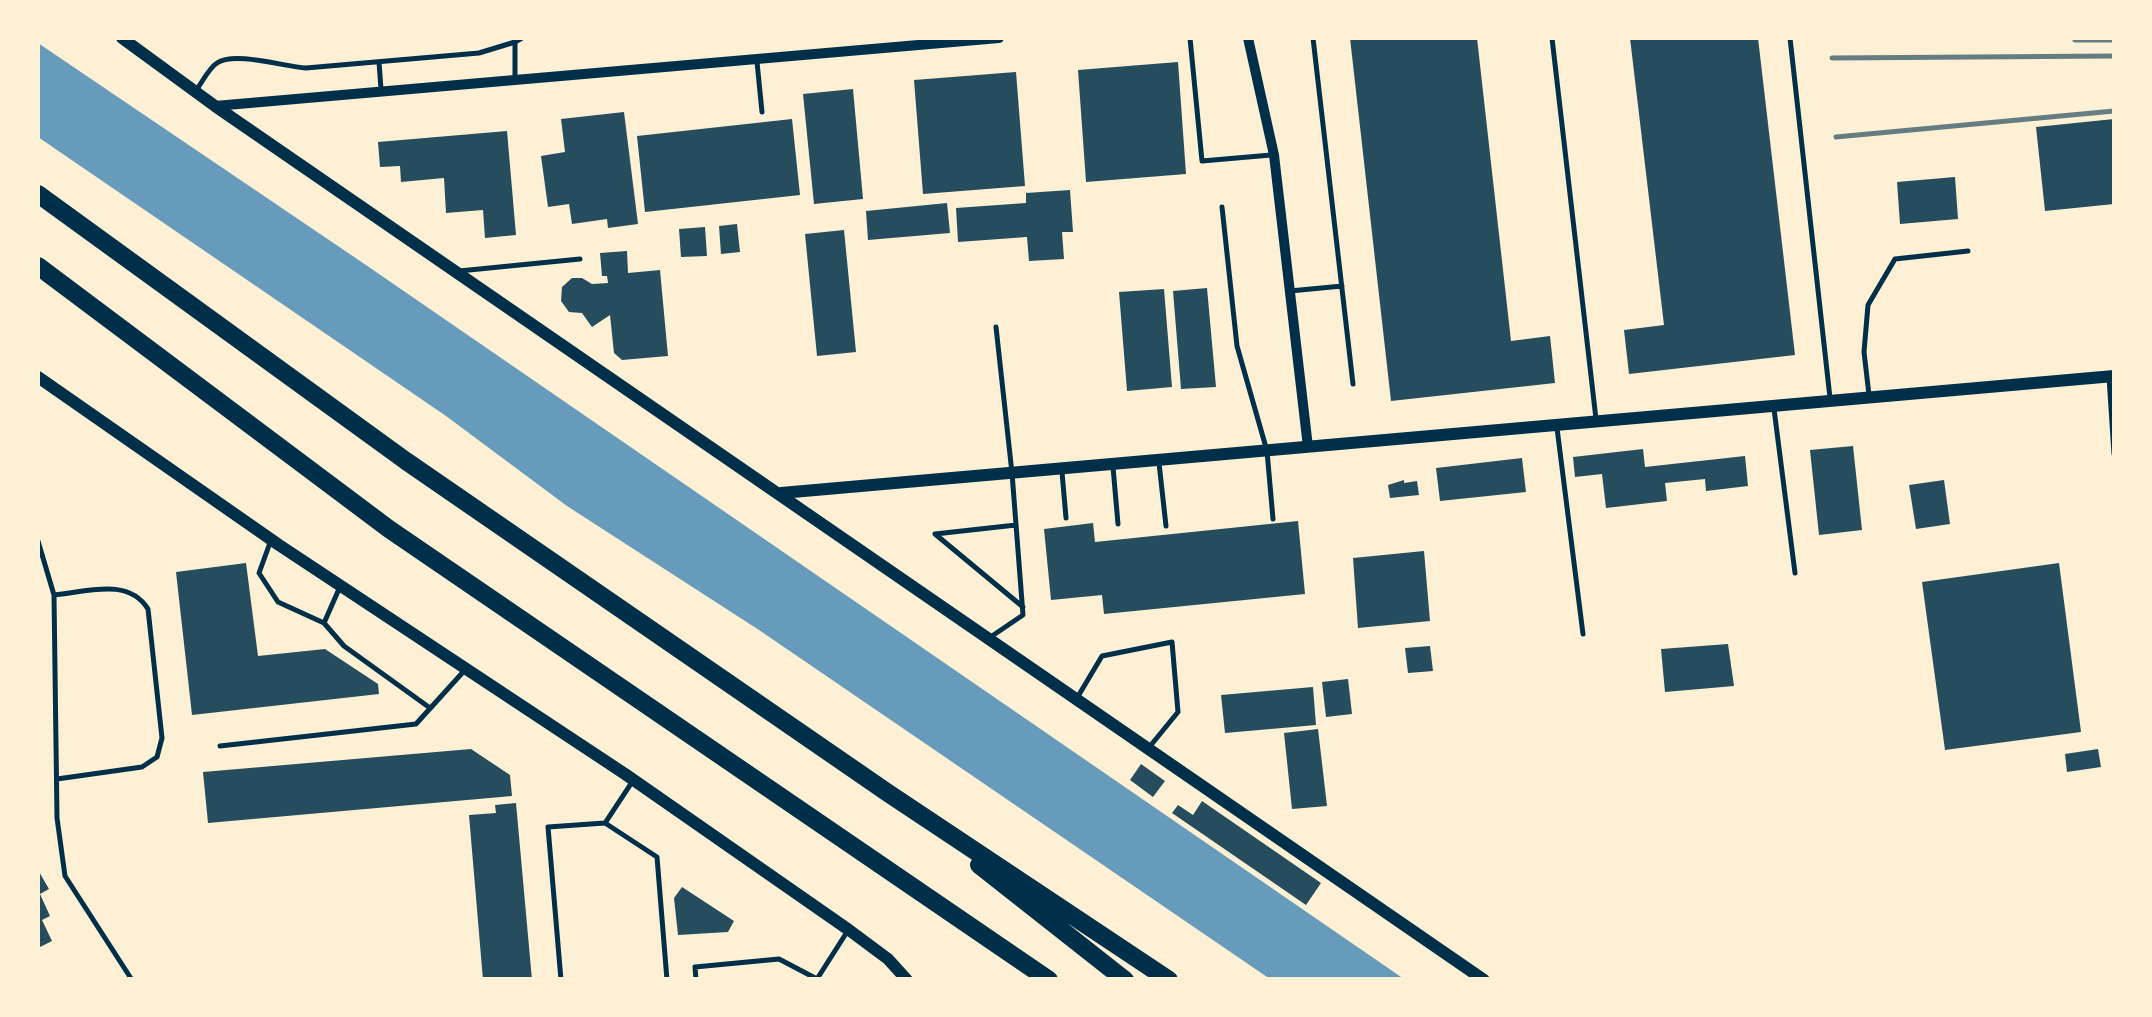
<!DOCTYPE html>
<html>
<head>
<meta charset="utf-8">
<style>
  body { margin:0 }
  #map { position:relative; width:2152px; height:1017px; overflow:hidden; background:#fdf0d5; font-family:Cabin,sans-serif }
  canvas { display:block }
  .frame { position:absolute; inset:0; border:40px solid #fdf0d5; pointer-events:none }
</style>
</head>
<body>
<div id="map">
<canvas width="2152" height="1017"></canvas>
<div class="frame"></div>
</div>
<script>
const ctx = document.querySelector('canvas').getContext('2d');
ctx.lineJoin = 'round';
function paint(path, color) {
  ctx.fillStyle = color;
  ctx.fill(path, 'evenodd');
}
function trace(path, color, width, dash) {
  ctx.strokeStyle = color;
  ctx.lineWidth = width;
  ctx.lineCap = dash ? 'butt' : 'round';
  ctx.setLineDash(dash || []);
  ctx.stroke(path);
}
const water = new Path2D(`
  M38,43L363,263L1404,979H1270L759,630L567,506L446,416L38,137Z`);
const building = new Path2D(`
  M1350,38H1477L1511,341L1550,336L1555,383L1391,401Z
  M1630,38H1758L1795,355L1629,374L1624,330L1664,325Z
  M1178,62L1186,174L1086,182L1078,70Z
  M1016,72L1025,186L923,194L914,80Z
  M853,89L863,199L814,204L803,94Z
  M624,112L638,224L608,228L607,219L572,224L569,204L548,207L541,156L565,152L561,119Z
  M792,119L800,195L645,212L637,136Z
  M2114,119V204L2045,211L2036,127Z
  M507,131L516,235L485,238L483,210L446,213L444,178L401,182L400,166L380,167L378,142Z
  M1955,177L1958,219L1900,224L1897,182Z
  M1070,190L1073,232H1062L1064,259L1029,261L1027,237L958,242L956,208L1026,203V193Z
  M947,203L950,233L868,240L866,211Z
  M737,224L740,252L721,254L719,226Z
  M705,227L707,256L681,257L679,229Z
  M844,230L856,352L817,356L805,234Z
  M627,251L628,273L660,270L668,356L622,360L614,353L610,315L592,327L582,313L569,312L561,301L562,287L572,278H582L592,284L608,283L607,276H602L600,253Z
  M1207,288L1216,387L1181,389L1173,291Z
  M1164,289L1172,387L1127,391L1119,292Z
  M1853,446L1862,530L1819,535L1810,450Z
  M1643,449L1645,467L1745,456L1748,486L1706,491L1705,479L1665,483L1667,501L1606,508L1602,474L1575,477L1573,457Z
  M1522,458L1526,492L1440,501L1436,468Z
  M1404,480V483L1417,481L1419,495L1390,498L1388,485Z
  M1944,480L1950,524L1916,529L1909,485Z
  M1298,521L1305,594L1104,614L1102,595L1051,600L1044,529L1093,523L1095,542Z
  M1424,551L1430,621L1358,628L1353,558Z
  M246,563L258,656L325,649L378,684L379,694L192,715L176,572Z
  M2059,563L2081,732L1945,750L1922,582Z
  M1728,644L1734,686L1665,692L1661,649Z
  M1430,646L1433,671L1408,673L1405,648Z
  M1348,679L1352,714L1326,717L1322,682Z
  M1313,687L1316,725L1225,733L1221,695Z
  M1318,729L1327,806L1292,809L1284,733Z
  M471,749L510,775L512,796L208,823L203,772Z
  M2098,749L2101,767L2067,772L2065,754Z
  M1141,764L1165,781L1153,797L1130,780Z
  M1202,801L1321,883L1306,905L1172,813L1178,805L1193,815Z
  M516,803L532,980H483L469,815L496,813L495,805Z
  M38,870L49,889L40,894L50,916L42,920L52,941L38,948Z
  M682,887L734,921L728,932L678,935L674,898Z`);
const service = new Path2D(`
  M1190,38L1202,161L1271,155
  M1313,38L1353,384
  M1552,38L1596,419
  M1790,38L1830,398
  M379,62L381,89
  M757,62L762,112
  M515,80V42L522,38
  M197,89C203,81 209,68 217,63C235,51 285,67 306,68L479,53L515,42
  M1222,207L1237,346L1267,451L1273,519
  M459,271L580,259
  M1290,291L1342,286
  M2109,377L2114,454
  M1869,395L1864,352L1868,305L1895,259L1968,251
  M1774,409L1795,573
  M1557,428L1583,634
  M1159,463L1166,526
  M1113,467L1118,524
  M1062,472L1066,518
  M1016,525L935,534L1023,607
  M271,540L259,573L278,602L324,623L344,646L430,708
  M38,541L54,595L57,818L65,876L132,980
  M54,595C87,592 128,577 148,609L162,738L157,757L142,767L57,779
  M324,623L339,589
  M992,636L1023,615L1012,473L996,327
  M1077,698L1102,656L1172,642L1178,712L1151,745
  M220,746L416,724L464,671
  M632,782L605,823L657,857L667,980
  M561,980L548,827L605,823
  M696,980L695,967L779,959L817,979L847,932`);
const minor = new Path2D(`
  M1248,38L1274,155L1308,447
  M215,106L999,38`);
const tertiary = new Path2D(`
  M122,38L215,106L1484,980
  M38,377L279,545L625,774L849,930L888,959L907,980
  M781,493L2114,376`);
const trunk = new Path2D(`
  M38,194L406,461L888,793L1169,980
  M38,266L389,529L1049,980
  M979,865L1125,980`);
const rail = new Path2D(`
  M2075,40H2114
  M1832,58L2114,56
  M1836,137L2114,111`);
paint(water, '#669bbc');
paint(building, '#264d5e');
trace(service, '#003049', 5);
trace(minor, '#003049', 10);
trace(tertiary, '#003049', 12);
trace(trunk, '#003049', 18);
trace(rail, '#657d81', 5);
</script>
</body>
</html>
